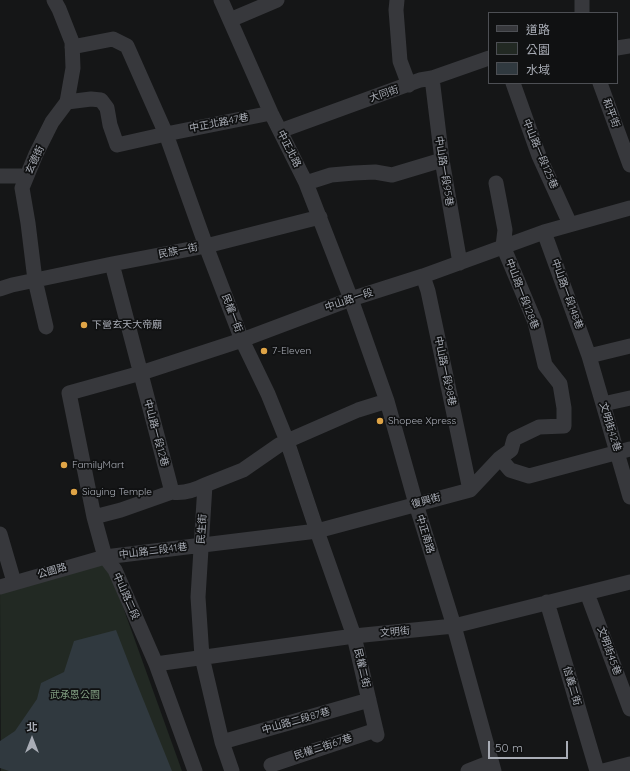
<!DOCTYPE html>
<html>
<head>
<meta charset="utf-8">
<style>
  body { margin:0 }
  #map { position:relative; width:630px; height:771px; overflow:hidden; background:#151617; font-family:Quicksand,"Noto Sans TC",sans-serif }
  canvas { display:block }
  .legend { position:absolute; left:488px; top:12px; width:130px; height:72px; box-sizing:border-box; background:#101112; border:1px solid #4d4f54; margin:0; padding:5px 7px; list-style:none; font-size:12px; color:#a9adb6 }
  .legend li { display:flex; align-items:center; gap:8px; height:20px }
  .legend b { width:20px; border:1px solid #4d4f54 }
  .north { position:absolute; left:12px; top:719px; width:40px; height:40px; -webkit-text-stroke:3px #101112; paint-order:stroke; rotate:0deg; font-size:11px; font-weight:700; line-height:16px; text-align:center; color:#a9adb6 }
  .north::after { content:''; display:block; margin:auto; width:14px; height:18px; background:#a9adb6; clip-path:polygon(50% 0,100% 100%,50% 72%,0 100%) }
  .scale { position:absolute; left:488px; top:741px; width:80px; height:18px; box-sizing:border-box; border:2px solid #a9adb6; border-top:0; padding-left:5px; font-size:12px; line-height:14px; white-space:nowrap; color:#a9adb6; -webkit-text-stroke:3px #101112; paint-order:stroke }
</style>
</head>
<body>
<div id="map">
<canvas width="630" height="771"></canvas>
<ul class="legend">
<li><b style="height:5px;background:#37383c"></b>道路</li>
<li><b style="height:11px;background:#222923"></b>公園</li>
<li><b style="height:11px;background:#30393f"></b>水域</li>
</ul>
<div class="north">北</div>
<div class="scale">50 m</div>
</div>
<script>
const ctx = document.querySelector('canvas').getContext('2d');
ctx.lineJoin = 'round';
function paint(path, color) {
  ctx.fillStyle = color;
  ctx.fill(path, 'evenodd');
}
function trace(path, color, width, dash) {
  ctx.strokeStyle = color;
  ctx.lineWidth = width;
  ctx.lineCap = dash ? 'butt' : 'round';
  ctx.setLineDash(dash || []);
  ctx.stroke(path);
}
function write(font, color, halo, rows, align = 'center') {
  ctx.font = font + ' Quicksand,"Noto Sans TC",sans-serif';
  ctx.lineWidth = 3.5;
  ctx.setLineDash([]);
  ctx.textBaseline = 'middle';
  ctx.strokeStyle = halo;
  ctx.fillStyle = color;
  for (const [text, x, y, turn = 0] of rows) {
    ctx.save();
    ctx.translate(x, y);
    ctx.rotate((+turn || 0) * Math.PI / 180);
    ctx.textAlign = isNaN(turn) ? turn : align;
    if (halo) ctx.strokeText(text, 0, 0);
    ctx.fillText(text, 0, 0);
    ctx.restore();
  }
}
const green = new Path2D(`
  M105,557L182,771H1L0,587Z`);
const water = new Path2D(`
  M116,630L133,674L172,771H9L0,768V741L15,731L37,699L41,683L64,672L74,641Z`);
const minor = new Path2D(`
  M221,0L271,113L306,183L351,299L387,401L416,504L454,626L494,771
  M397,0L396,10L400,61L409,85
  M582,13V0
  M230,20L277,0
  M72,47L113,39L127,46L166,134L206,246L242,340L268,394L287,441L317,531L354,636L377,735
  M617,48L630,46
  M432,78L442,160L460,263
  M513,83L539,156L570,224
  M600,83L630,165
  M67,102L91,99L101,100L107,108L110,125L117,145L166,134L271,113
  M280,131L420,80L432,78L489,58
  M0,176H21L26,178
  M306,183L331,175L354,173L375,172L392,175L442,160
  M496,183L505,230L503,246L535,322L545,365L560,384L564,408V426L539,427L514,439L511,450L500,458
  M544,232L589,356L630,497
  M112,264L172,492
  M423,276L428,291L470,490
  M0,289L12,285L112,264L206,246L320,217
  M46,327L35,280L28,223L22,188L36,154L52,122L67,102L73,68L72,42L59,9L54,0
  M589,356L630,346
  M603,404L630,398
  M94,517L121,510L172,492C184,494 195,490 205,485
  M0,534L14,582
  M0,587L105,557L317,531L470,490L500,458L510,470L529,476L630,449
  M587,593L630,709
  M547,602L597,771
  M156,664L354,636L454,626L630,582
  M222,742L369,700
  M271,765L376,730
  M195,771L156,664L115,570L105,557L94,517L69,393L141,373L242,340L351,299L423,276L544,232L630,208
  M232,771L222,742L202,657L198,597L205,485L243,470L279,445L287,441L358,410L387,401
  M468,771L491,762
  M603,771L630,764`);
const markers = [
  [84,325,4,"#dfa446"],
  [264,351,4,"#dfa446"],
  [380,421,4,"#dfa446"],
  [64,465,4,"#dfa446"],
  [74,492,4,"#dfa446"]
];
const streetNames = [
  ["大同街",384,94,-19],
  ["和平街",611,113,70],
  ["中正北路47巷",219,123,-11],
  ["中正北路",289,149,63],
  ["中山路一段125巷",540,154,67],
  ["玄德街",35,160,-65],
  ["中山路一段95巷",444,171,81],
  ["民族一街",178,251,-11],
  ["中山路一段128巷",522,294,69],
  ["中山路一段148巷",567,294,70],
  ["中山路一段",349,300,-19],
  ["民權一街",232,313,69],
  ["中山路一段98巷",445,371,78],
  ["文明街42巷",610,427,73],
  ["中山路一段12巷",156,433,75],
  ["復興街",426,501,-15],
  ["民生街",202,529,-86],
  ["中正南路",425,534,73],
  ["中山路二段41巷",153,551,-7],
  ["公園路",52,571,-16],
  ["中山路二段",126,596,66],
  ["文明街",395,632,-5],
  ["文明街45巷",609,651,70],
  ["民權二街",362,668,77],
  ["信義二街",572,686,74],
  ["中山路二段87巷",296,721,-16],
  ["民權二街67巷",323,747,-18]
];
const poiNames = [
  ["下營玄天大帝廟",92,325],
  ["7-Eleven",272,351],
  ["Shopee Xpress",388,421],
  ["FamilyMart",72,465],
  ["Siaying Temple",82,492]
];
const parkNames = [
  ["武承恩公園",75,695]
];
paint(green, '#222923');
paint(water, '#30393f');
trace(minor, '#37383c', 15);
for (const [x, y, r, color] of markers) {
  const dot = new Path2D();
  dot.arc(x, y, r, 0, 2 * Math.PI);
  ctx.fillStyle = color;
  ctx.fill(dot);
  trace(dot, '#101112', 1.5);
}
write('10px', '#a9adb6', '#101112', streetNames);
write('10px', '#a9adb6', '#101112', poiNames, 'left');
write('10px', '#829f82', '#101112', parkNames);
</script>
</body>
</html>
